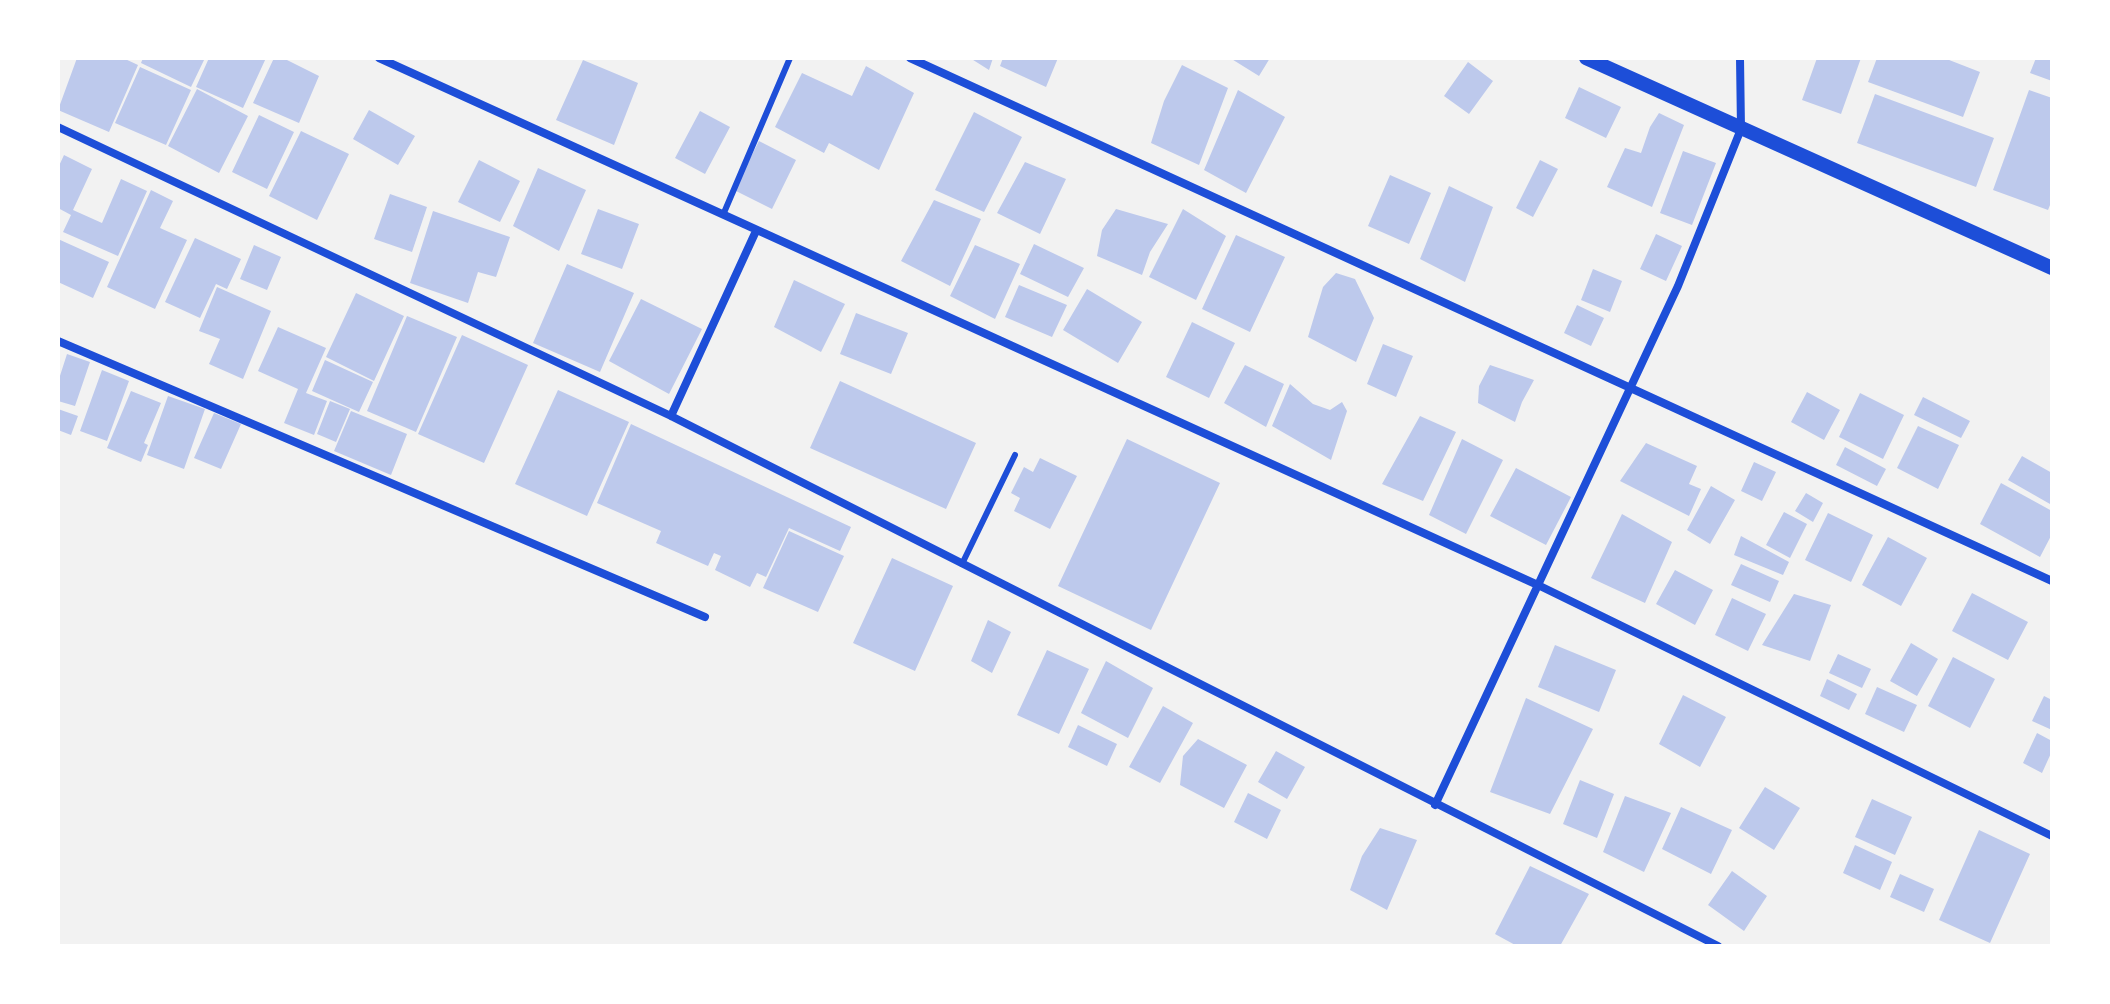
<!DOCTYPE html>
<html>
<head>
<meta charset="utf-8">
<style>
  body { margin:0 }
  #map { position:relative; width:2110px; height:1004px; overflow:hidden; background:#f2f2f2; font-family:Rubik,sans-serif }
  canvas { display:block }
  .frame { position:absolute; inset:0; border:60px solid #fff; pointer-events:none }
</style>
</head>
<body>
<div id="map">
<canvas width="2110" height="1004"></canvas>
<div class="frame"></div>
</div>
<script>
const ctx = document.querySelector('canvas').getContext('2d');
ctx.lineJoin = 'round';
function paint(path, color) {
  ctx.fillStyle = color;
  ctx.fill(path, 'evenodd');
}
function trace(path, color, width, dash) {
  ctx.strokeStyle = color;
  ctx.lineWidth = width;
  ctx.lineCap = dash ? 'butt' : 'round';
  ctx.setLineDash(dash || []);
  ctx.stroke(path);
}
const building = new Path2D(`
  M77,58H123L138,65L109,132L58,110Z
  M143,58H205L191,87L141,63Z
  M209,58H266L243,108L196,87Z
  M274,58H283L319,76L299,123L253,103Z
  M970,58H993L989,70Z
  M1003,58H1058L1046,87L1000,66Z
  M1230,58H1270L1259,76Z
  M1817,58H1861L1841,114L1802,100Z
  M1877,58H1944L1980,72L1963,117L1868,82Z
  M2036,58H2052V81L2030,73Z
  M583,60L638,83L614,145L556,120Z
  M1468,62L1493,81L1469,114L1444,96Z
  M1182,65L1228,88L1199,165L1151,143L1164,101Z
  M866,66L914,93L879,170L829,143L824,153L775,127L802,73L852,96Z
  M140,67L191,90L166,145L115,123Z
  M1579,87L1621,107L1606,138L1565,118Z
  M197,89L248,116L219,173L168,146Z
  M1238,90L1285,117L1246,193L1204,170Z
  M2029,90L2052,98V200L2048,210L1993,190Z
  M1875,94L1994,138L1976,187L1857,143Z
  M369,110L415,136L398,165L353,139Z
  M700,111L730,127L705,174L675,158Z
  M974,112L1022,137L984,212L935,190Z
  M1659,113L1684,125L1652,207L1607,187L1625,148L1641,153L1650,127Z
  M259,115L294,132L267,189L232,172Z
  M301,131L349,154L317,220L269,196Z
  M759,141L796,160L772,209L734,190Z
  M1683,151L1716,163L1692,225L1660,213Z
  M64,155L92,169L73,210L102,223L121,179L147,191L118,256L63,232L71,215L58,208V168Z
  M479,160L520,181L500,222L458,202Z
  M1540,160L1558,169L1533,217L1516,208Z
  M1025,162L1066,179L1040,234L997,213Z
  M538,168L586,190L559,251L513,226Z
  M1390,175L1431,193L1409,244L1368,226Z
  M1449,186L1493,207L1465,282L1420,259Z
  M151,190L173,201L160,228L187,240L155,309L107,287Z
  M390,194L427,207L412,252L374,239Z
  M934,200L981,219L950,286L901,261Z
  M598,209L639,224L622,269L581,254Z
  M1116,209L1168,224L1150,252L1142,275L1097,256L1102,230Z
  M1183,209L1226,236L1196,300L1149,277Z
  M433,211L510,237L496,277L478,272L468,303L410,283Z
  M1656,234L1682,246L1666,281L1640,269Z
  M1236,235L1285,257L1250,332L1202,309Z
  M195,238L241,259L227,289L216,284L200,318L165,302Z
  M58,239L109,262L93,298L58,282Z
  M1034,244L1084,268L1068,297L1020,274Z
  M254,245L281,257L267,290L240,279Z
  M975,245L1020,264L995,319L950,296Z
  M567,264L634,293L600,372L533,343Z
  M1593,269L1622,281L1610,312L1581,300Z
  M1336,273L1355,279L1374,318L1356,362L1308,337L1323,287Z
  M794,280L845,304L821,352L774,327Z
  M1019,285L1067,305L1052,337L1005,317Z
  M217,287L271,311L243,379L209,364L220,339L199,331Z
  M1087,289L1142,322L1118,363L1063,330Z
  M356,293L404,316L374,381L326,357Z
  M641,299L702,329L669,394L609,361Z
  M1577,305L1604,318L1591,346L1564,333Z
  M856,313L908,333L891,374L840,354Z
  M407,316L457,337L416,432L367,411Z
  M1192,322L1235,343L1209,398L1166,377Z
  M278,327L326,348L306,393L327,401L314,435L284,423L298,389L258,371Z
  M462,335L528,365L484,463L418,434Z
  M1383,344L1413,356L1396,397L1367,384Z
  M67,354L90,362L75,406L58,401V382Z
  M325,360L373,382L359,412L312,391Z
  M1245,365L1284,384L1266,427L1224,403Z
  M1490,365L1534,380L1522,402L1515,422L1478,403L1479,386Z
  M102,370L129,381L107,441L80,431Z
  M840,381L976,443L946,509L810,448Z
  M1290,384L1313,404L1330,410L1342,402L1347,411L1331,460L1272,426Z
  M558,390L629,422L587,516L515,484Z
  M131,391L161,403L144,443L148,445L141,462L107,448Z
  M1807,392L1840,410L1824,440L1791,422Z
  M1860,393L1904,415L1883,459L1839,437Z
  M168,396L205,409L184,469L147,455Z
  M1923,397L1970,421L1961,438L1914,415Z
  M330,401L350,409L336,442L317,434Z
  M58,409L78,416L71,435L58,430Z
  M351,411L407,434L391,475L334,451Z
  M214,413L241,424L221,469L194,458Z
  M1420,416L1456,432L1423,501L1382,484Z
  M631,424L851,527L840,551L789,528L766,577L757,573L750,587L715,570L721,556L714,553L708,566L656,543L661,531L597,503Z
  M1918,426L1959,445L1938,489L1897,468Z
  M1127,439L1220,483L1151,630L1058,586Z
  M1462,439L1503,460L1466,534L1429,515Z
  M1646,443L1697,466L1689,484L1701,489L1689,516L1620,481Z
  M1845,447L1886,469L1877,486L1836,465Z
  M2022,456L2052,473L2050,504L2008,480Z
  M1040,458L1077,476L1050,529L1014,511L1020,498L1011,493L1024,467L1033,472Z
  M1754,462L1776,472L1762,501L1741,491Z
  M1516,468L1571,497L1546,545L1490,516Z
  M2001,483L2052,511V534L2040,557L1980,524Z
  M1711,486L1735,500L1710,544L1687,530Z
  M1806,493L1823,503L1813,522L1795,511Z
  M1784,512L1807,524L1790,558L1766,545Z
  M1828,513L1873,535L1851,582L1805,560Z
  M1622,514L1672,542L1645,603L1591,578Z
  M789,531L844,556L818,612L763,588Z
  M1741,536L1789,562L1783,575L1734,555Z
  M1888,537L1927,558L1901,606L1862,585Z
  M892,558L953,586L915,671L853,643Z
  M1741,564L1779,581L1770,602L1731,585Z
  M1675,570L1713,590L1695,625L1656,604Z
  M1972,593L2028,622L2008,660L1952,631Z
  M1794,594L1831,605L1810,661L1762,645Z
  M1732,598L1766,614L1748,651L1715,635Z
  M988,620L1011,632L992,673L971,661Z
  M1911,643L1938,659L1917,696L1890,681Z
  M1555,645L1616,670L1599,712L1538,687Z
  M1047,650L1089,669L1059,734L1017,715Z
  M1838,654L1871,669L1862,688L1829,673Z
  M1953,657L1995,679L1970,728L1928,706Z
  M1106,661L1153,688L1128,738L1081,713Z
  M1827,679L1857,694L1849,710L1820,696Z
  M1877,687L1917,705L1904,732L1865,714Z
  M1683,695L1726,717L1700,767L1659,744Z
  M2044,696L2052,700V730L2032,721Z
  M1526,698L1593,729L1550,814L1490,792Z
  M1163,706L1193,723L1160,783L1129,767Z
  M1078,725L1117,744L1107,766L1068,747Z
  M2037,733L2052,741V751L2042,773L2023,763Z
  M1198,739L1247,765L1224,808L1180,785L1183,756Z
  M1276,751L1305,767L1287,799L1258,782Z
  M1580,780L1614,794L1597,838L1563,824Z
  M1765,787L1800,808L1774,850L1739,828Z
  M1248,793L1281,810L1267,839L1234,822Z
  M1625,796L1671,813L1644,872L1603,852Z
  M1872,799L1912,817L1895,855L1855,837Z
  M1681,807L1732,830L1711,874L1662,849Z
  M1380,828L1417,840L1387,910L1350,890L1362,856Z
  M1979,830L2030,854L1990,943L1939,920Z
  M1855,845L1892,862L1880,890L1843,873Z
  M1530,866L1589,894L1560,946H1517L1495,934Z
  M1732,871L1767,896L1744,931L1708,905Z
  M1900,874L1934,889L1924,912L1890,897Z`);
const service = new Path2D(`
  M723,215L790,58
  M962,564L1015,455`);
const minor = new Path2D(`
  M379,58L1540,586L2052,836
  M910,58L2052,581
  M58,127L671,416L1718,946
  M58,341L705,617
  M671,416L756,231
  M1435,805L1678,286L1741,129L1740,58`);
const tertiary = new Path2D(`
  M1586,58L2052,268`);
paint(building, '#bdc9ec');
trace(service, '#1d4ed8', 6);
trace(minor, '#1d4ed8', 8);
trace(tertiary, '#1d4ed8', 14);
</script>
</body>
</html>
